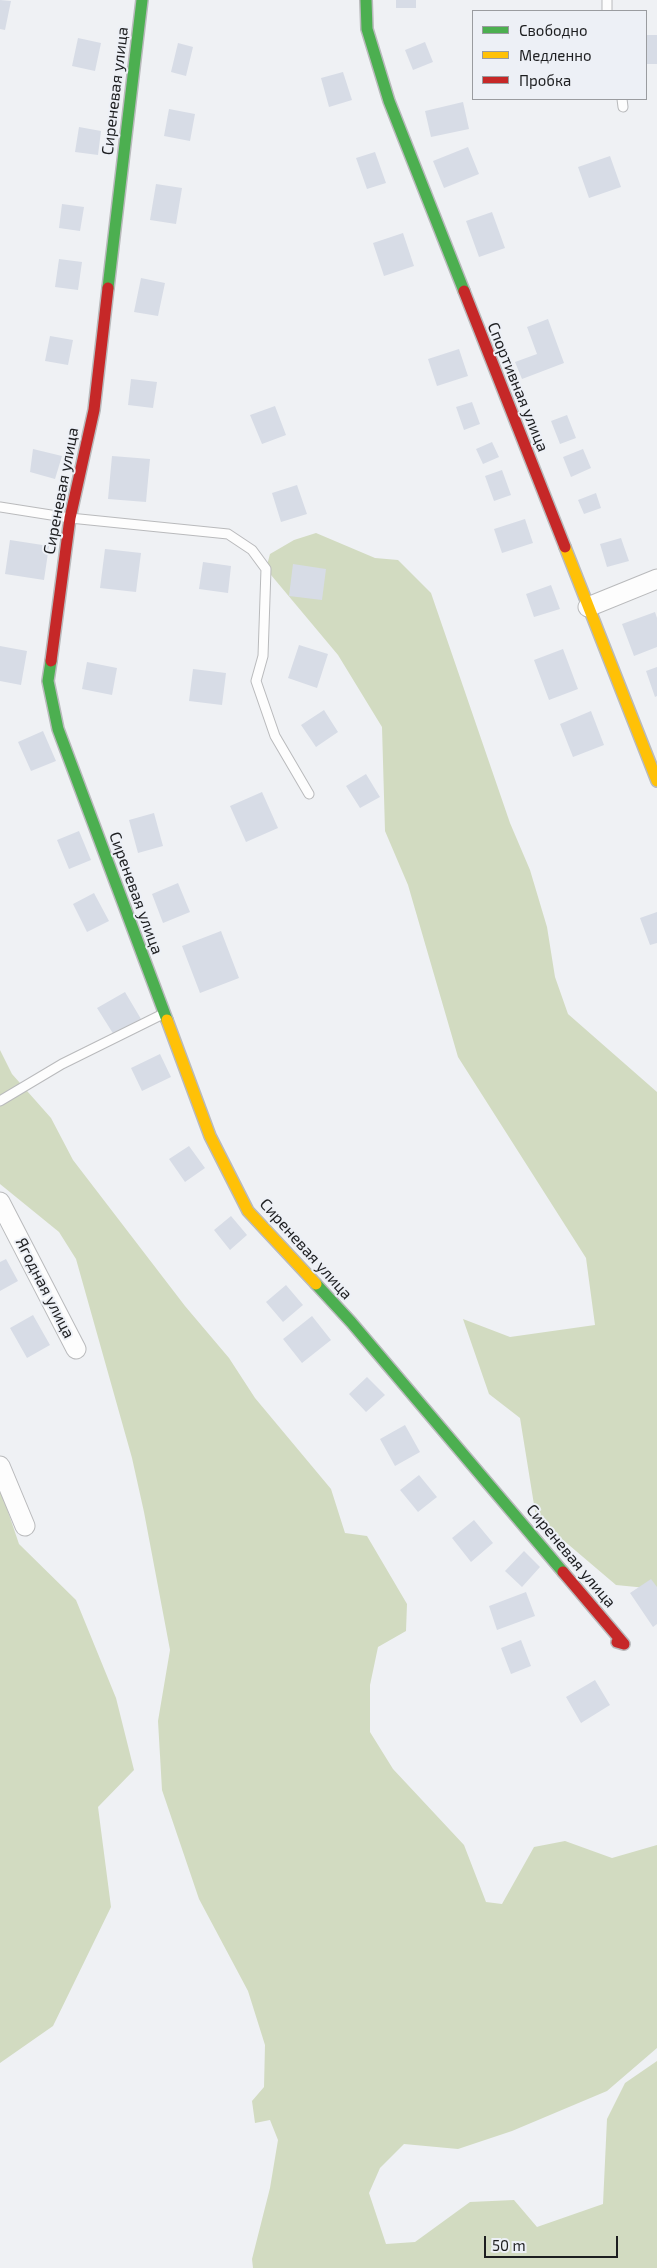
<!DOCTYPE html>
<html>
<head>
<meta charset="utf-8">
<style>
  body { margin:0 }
  #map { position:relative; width:657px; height:2268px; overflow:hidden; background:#eff1f4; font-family:"Exo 2",sans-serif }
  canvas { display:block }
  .legend { position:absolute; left:472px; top:10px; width:175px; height:90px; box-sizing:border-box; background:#edf0f6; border:1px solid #9a9ca0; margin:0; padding:6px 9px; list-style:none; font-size:15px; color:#1d1e20 }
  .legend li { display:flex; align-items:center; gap:10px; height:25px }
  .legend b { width:25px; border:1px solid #9a9ca0 }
  .scale { position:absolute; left:484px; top:2236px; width:134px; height:22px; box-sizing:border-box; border:2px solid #1d1e20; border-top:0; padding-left:6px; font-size:15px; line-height:18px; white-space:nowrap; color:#1d1e20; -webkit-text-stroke:4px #edf0f6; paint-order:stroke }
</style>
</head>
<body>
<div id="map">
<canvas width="657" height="2268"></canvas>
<ul class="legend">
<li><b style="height:6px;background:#4caf50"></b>Свободно</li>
<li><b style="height:6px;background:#ffc107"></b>Медленно</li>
<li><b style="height:6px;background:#c62828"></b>Пробка</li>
</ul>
<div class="scale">50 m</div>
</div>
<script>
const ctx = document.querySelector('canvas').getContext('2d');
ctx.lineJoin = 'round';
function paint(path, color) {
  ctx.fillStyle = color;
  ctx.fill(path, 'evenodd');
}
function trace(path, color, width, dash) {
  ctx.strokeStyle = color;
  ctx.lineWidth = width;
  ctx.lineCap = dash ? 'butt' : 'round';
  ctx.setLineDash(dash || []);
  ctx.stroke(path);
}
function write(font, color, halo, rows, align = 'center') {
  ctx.font = font + ' "Exo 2",sans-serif';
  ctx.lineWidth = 4;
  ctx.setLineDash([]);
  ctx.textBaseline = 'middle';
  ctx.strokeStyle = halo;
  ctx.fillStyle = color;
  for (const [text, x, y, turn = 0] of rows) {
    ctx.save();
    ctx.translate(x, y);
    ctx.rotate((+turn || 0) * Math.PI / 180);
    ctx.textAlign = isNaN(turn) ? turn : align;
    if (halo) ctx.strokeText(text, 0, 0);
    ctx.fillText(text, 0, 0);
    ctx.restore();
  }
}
const forest = new Path2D(`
  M316,533L375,558L398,560L431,593L510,823L530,870L547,927L555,977L568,1014L657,1092V1589L616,1585L536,1517L520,1418L489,1394L463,1319L510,1337L595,1325L586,1258L458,1057L408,885L385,831L382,727L338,655L266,569L270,554L294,540Z
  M0,1050L12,1074L51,1118L73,1160L185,1306L229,1358L255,1398L331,1489L345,1533L367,1536L407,1604L406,1631L378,1647L370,1685V1732L393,1769L464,1845L486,1902L502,1904L534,1847L565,1841L612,1858L657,1845V2048L607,2091L512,2131L458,2149L404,2144L380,2168L369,2193L386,2244L415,2242L470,2202L514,2200L537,2227L603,2204L607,2119L625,2083L657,2061V2268H253L252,2259L270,2188L278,2140L270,2120L255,2123L252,2101L264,2087L265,2045L248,1991L199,1899L162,1790L158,1721L170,1650L144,1512L132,1458L76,1259L59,1232L0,1184Z
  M0,1488L19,1544L76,1600L116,1698L134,1770L98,1807L111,1907L53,2026L0,2063Z`);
const building = new Path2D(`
  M0,0L11,1L5,30L0,29Z
  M396,0H416V8H396Z
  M646,35H657V64H646Z
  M78,38L101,43L95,71L72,66Z
  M425,42L433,62L413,70L405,50Z
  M178,43L193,47L186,76L171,72Z
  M343,72L352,100L329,107L321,78Z
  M463,102L469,129L431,137L425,111Z
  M169,109L195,114L190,141L164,136Z
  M79,127L101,131L98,155L75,152Z
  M468,147L479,174L444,188L433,161Z
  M375,152L386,183L367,189L356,158Z
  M610,156L621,187L589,198L578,167Z
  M156,184L182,188L176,224L150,220Z
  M62,204L84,207L80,231L59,228Z
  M492,212L505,248L479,257L466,221Z
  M403,233L414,266L384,276L373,243Z
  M59,259L82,262L78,290L55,287Z
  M141,278L165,283L158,316L134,312Z
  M548,319L564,363L522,379L515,362L537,354L527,327Z
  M50,336L73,340L68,365L45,361Z
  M459,349L468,376L437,386L428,359Z
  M131,379L157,382L153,408L128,405Z
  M472,402L480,424L464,430L456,407Z
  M275,406L286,435L262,444L250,415Z
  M567,415L576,438L560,444L551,421Z
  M492,442L499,457L483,464L476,449Z
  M33,449L62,456L55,479L30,472Z
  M583,449L591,468L571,477L563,457Z
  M112,456L150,459L146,502L108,499Z
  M502,470L511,495L494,501L485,476Z
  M297,485L307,514L281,522L272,493Z
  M596,493L601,508L584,514L578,500Z
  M525,519L533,543L502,553L494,529Z
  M621,538L629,561L607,567L600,544Z
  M10,540L49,546L44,580L5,574Z
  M105,549L141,553L136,592L100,588Z
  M203,562L231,566L228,593L199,589Z
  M293,564L326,569L322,600L289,596Z
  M551,585L560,609L534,617L526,594Z
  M655,612L657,618V647L634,656L622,624Z
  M299,645L328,654L317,688L288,678Z
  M0,646L27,651L21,685L0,681Z
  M563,649L578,689L549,700L534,660Z
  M87,662L117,668L112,695L82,689Z
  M657,667V696L655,697L646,671Z
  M193,669L226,673L222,705L189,701Z
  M324,710L338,732L316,747L301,725Z
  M591,711L604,745L573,757L560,724Z
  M43,731L56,761L31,771L18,742Z
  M366,774L380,797L360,808L346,786Z
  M262,792L278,828L246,842L230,806Z
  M154,813L163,846L138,853L129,820Z
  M79,831L91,860L69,869L57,840Z
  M178,883L190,912L163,923L152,894Z
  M94,893L109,921L87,932L73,904Z
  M657,912V943L650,945L640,918Z
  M221,931L239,978L200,993L182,946Z
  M125,992L141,1019L114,1035L97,1008Z
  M160,1054L171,1077L142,1091L131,1068Z
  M189,1146L205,1168L185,1182L169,1159Z
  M231,1216L247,1235L230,1250L214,1230Z
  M6,1259L18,1281L0,1291V1262Z
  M286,1285L303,1305L283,1322L266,1302Z
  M33,1315L50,1345L27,1358L10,1328Z
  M312,1316L331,1340L302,1363L283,1339Z
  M367,1377L385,1395L366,1412L349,1394Z
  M405,1425L420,1452L395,1466L380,1439Z
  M419,1475L437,1497L418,1512L400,1490Z
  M474,1520L493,1543L471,1562L452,1538Z
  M524,1551L540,1567L522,1587L505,1571Z
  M651,1579L657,1587V1624L653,1627L630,1593Z
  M526,1592L535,1616L497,1630L489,1606Z
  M521,1640L531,1666L511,1674L501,1648Z
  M595,1680L610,1705L581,1723L566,1697Z`);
const lane = new Path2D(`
  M607,11V0
  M622,99L623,107
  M0,507L70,518L228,534L252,550L266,569L263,656L256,681L275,736L309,794
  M0,1101L62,1064L163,1014`);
const street = new Path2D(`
  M588,607L657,579
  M0,1202L76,1349
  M0,1466L25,1526`);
const fast = new Path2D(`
  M366,0L367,29L389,101L464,291
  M108,288L142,0
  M51,661L48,681L58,729L167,1020
  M316,1284L351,1322L563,1572`);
const slow = new Path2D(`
  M565,547L657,781
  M167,1020L210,1136L248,1211L316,1284`);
const jam = new Path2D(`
  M464,291L565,547
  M51,661L70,518L94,410L108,288
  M563,1572L624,1644L617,1642`);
const streetNames = [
  ["Сиреневая улица",115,91,-83],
  ["Спортивная улица",518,387,68],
  ["Сиреневая улица",61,491,-79],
  ["Сиреневая улица",136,893,70],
  ["Сиреневая улица",306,1249,48],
  ["Ягодная улица",45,1288,63],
  ["Сиреневая улица",571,1556,50]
];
paint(forest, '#d2dbc1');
paint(building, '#d7dce6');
trace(lane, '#b9babc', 11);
trace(street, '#b9babc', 21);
trace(fast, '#b9babc', 14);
trace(slow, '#b9babc', 14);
trace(jam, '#b9babc', 14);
trace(lane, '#fdfdfd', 9);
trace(street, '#fdfdfd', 19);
trace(fast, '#4caf50', 11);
trace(slow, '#ffc107', 11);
trace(jam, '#c62828', 11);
write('16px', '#1d1e20', '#edf0f6', streetNames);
</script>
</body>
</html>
